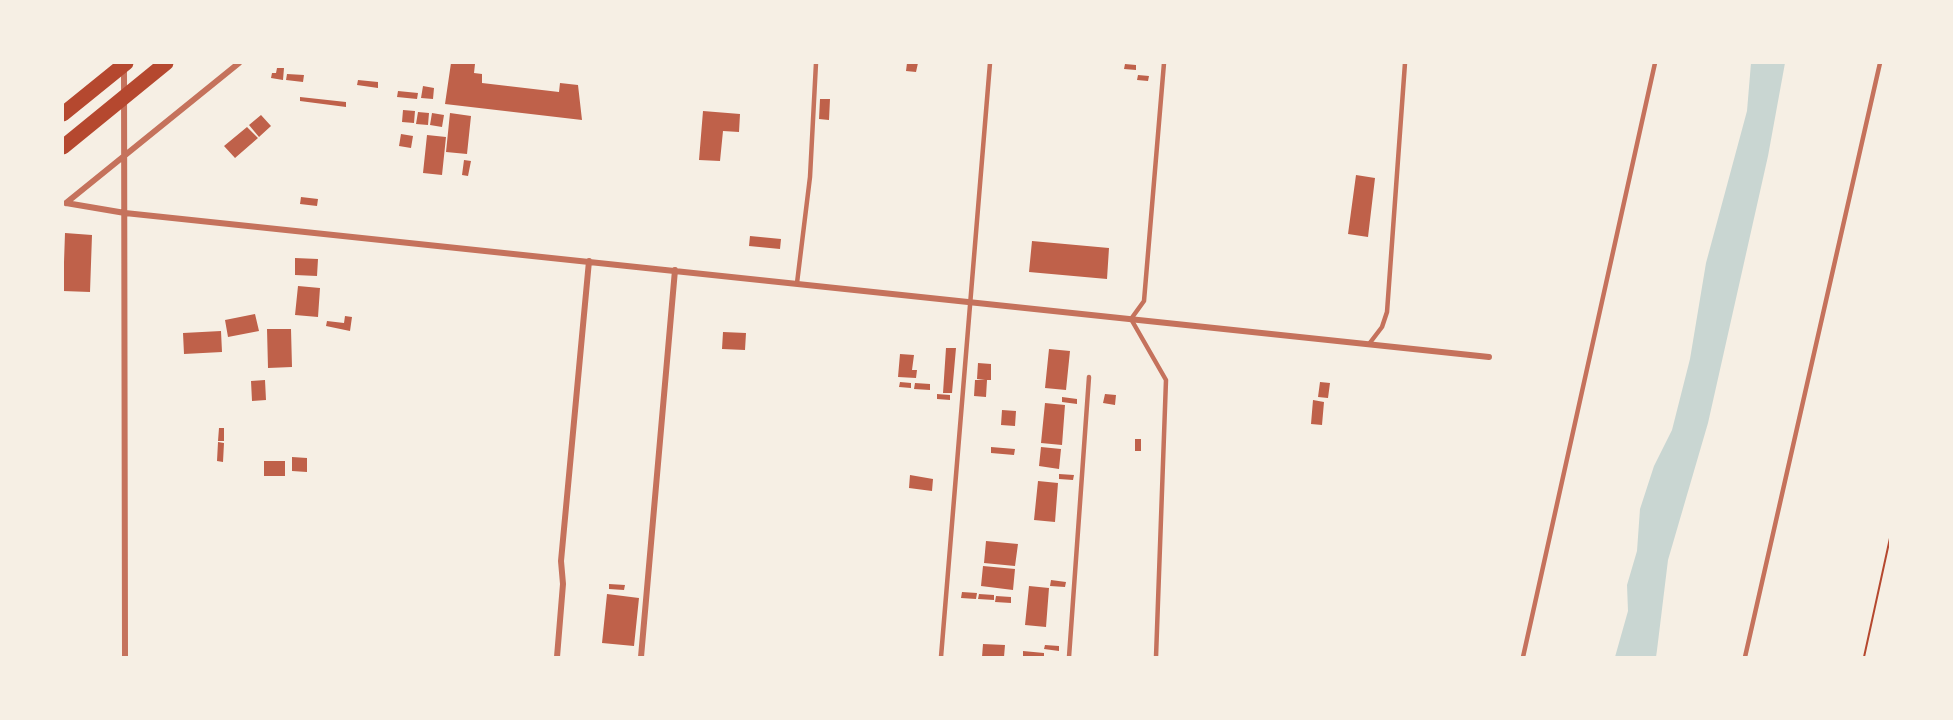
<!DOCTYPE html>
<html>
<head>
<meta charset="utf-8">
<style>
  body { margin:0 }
  #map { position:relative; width:1953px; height:720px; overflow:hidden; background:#f6efe4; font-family:"Source Serif 4",serif }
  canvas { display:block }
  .frame { position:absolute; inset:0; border:64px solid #f6efe4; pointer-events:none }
</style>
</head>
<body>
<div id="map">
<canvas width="1953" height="720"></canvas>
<div class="frame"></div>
</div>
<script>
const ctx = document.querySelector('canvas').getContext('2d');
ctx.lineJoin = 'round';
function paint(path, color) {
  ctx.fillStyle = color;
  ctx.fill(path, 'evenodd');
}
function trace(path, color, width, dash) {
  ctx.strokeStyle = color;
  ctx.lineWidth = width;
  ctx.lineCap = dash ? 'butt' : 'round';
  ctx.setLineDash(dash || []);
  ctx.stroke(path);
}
const water = new Path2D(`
  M1751,63H1785L1768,156L1708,423L1668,560L1657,650L1656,657H1615L1628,611L1627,585L1637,551L1640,509L1654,466L1672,430L1690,359L1706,263L1747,111Z`);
const building = new Path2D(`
  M451,63L475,64L474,73L482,74V83L559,92L560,83L578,85L582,120L445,104Z
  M907,63H918L916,72L906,71Z
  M1125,64L1136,65V70L1124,69Z
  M277,68H284L283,80L271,78L272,73H276Z
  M287,74L304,75L303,82L286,80Z
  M1138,75L1149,76L1148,81L1137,80Z
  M358,80L378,82V88L357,85Z
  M423,86L434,88L433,99L421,98Z
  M398,91L418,93L417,99L397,97Z
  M300,97L346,102V107L300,101Z
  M820,99H830L829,120L819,119Z
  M403,110L415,111L414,123L402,122Z
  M703,111L740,114L739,132L723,131L720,161L699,160Z
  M418,112L429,113L428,125L416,124Z
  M432,113L444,115L442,127L430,125Z
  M450,113L471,116L467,154L446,152Z
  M261,115L271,126L259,137L249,125Z
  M247,127L258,138L235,158L224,146Z
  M401,134L413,136L411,148L399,146Z
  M427,135L446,137L442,175L423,173Z
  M464,160L471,161L468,176L462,175Z
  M1356,175L1375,178L1368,237L1348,234Z
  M301,197L318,199L317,206L300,204Z
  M65,233L92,235L90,292L63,291Z
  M750,236L781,239L780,249L749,246Z
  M1032,241L1109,248L1107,279L1029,272Z
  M295,258L318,259L317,276L295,275Z
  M298,286L320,288L318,317L295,315Z
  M255,314L259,331L228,337L225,320Z
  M345,316L352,317L350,331L326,326L327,321L344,323Z
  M267,329H291L292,367L268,368Z
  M221,331L222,352L184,354L183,333Z
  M723,332L746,333L745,350L722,349Z
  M946,348H956L952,393H943Z
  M1049,349L1070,351L1066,390L1045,388Z
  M900,354L914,355L912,370H917L916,378L898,377Z
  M978,363L991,364V380H987L986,397L974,396L975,380H985L977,379Z
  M265,380L266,400L252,401L251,381Z
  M900,382L911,383V388L899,387Z
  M1320,382L1330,383L1328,398L1318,397Z
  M915,383L930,384V390L914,389Z
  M937,394L950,395V400L937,399Z
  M1105,394L1116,395L1115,405L1103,403Z
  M1062,397L1077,399V404L1062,402Z
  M1313,400L1324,402L1322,425L1311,424Z
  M1045,403L1065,405L1062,445L1041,443Z
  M1002,410L1016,411L1015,426L1001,425Z
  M219,428H224V441H218Z
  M1135,439H1141V451H1135Z
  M218,442L224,443L223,462L217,461Z
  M991,447L1015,449L1014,455L991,453Z
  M1041,447L1061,449L1059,469L1039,466Z
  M292,457L307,458V472L292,471Z
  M264,461H285V476H264Z
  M1059,474L1074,475L1073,480L1059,479Z
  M910,475L933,479L932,491L909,488Z
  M1038,481L1058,483L1055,522L1034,520Z
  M986,541L1018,544L1015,566L984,563Z
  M983,566L1015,569L1013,590L981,586Z
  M1051,580L1066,582L1065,587L1050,586Z
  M609,584L625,585L624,590L609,589Z
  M1029,586L1049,588L1046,627L1025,625Z
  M962,592L977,593L976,599L961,598Z
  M607,594L639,598L634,646L602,643Z
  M979,594L994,595V600L978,599Z
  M996,596L1011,597V603L995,602Z
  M983,644L1005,645L1004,657H982Z
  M1045,645L1059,646V651L1044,649Z
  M1023,651L1044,653V657H1023Z`);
const path = new Path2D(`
  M1864,657L1890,538`);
const service = new Path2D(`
  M797,283L810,177L816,63
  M1369,344L1382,327L1387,312L1405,63
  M941,657L990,63
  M1069,657L1089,377
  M1156,657L1166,380L1131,319L1144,301L1164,63
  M1523,657L1655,63
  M1745,657L1880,63`);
const minor = new Path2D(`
  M124,67L125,657
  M66,203L125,213L1489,357
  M66,203L239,63
  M557,657L563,584L561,561L589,261
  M641,657L675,270`);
const motorway = new Path2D(`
  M63,114L126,63
  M63,147L166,63`);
paint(water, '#c9d6d2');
paint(building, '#bf614a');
trace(path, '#b5482f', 2);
trace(service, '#c5725c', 4.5);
trace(minor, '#c5725c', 6);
trace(motorway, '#b5482f', 15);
</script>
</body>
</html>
